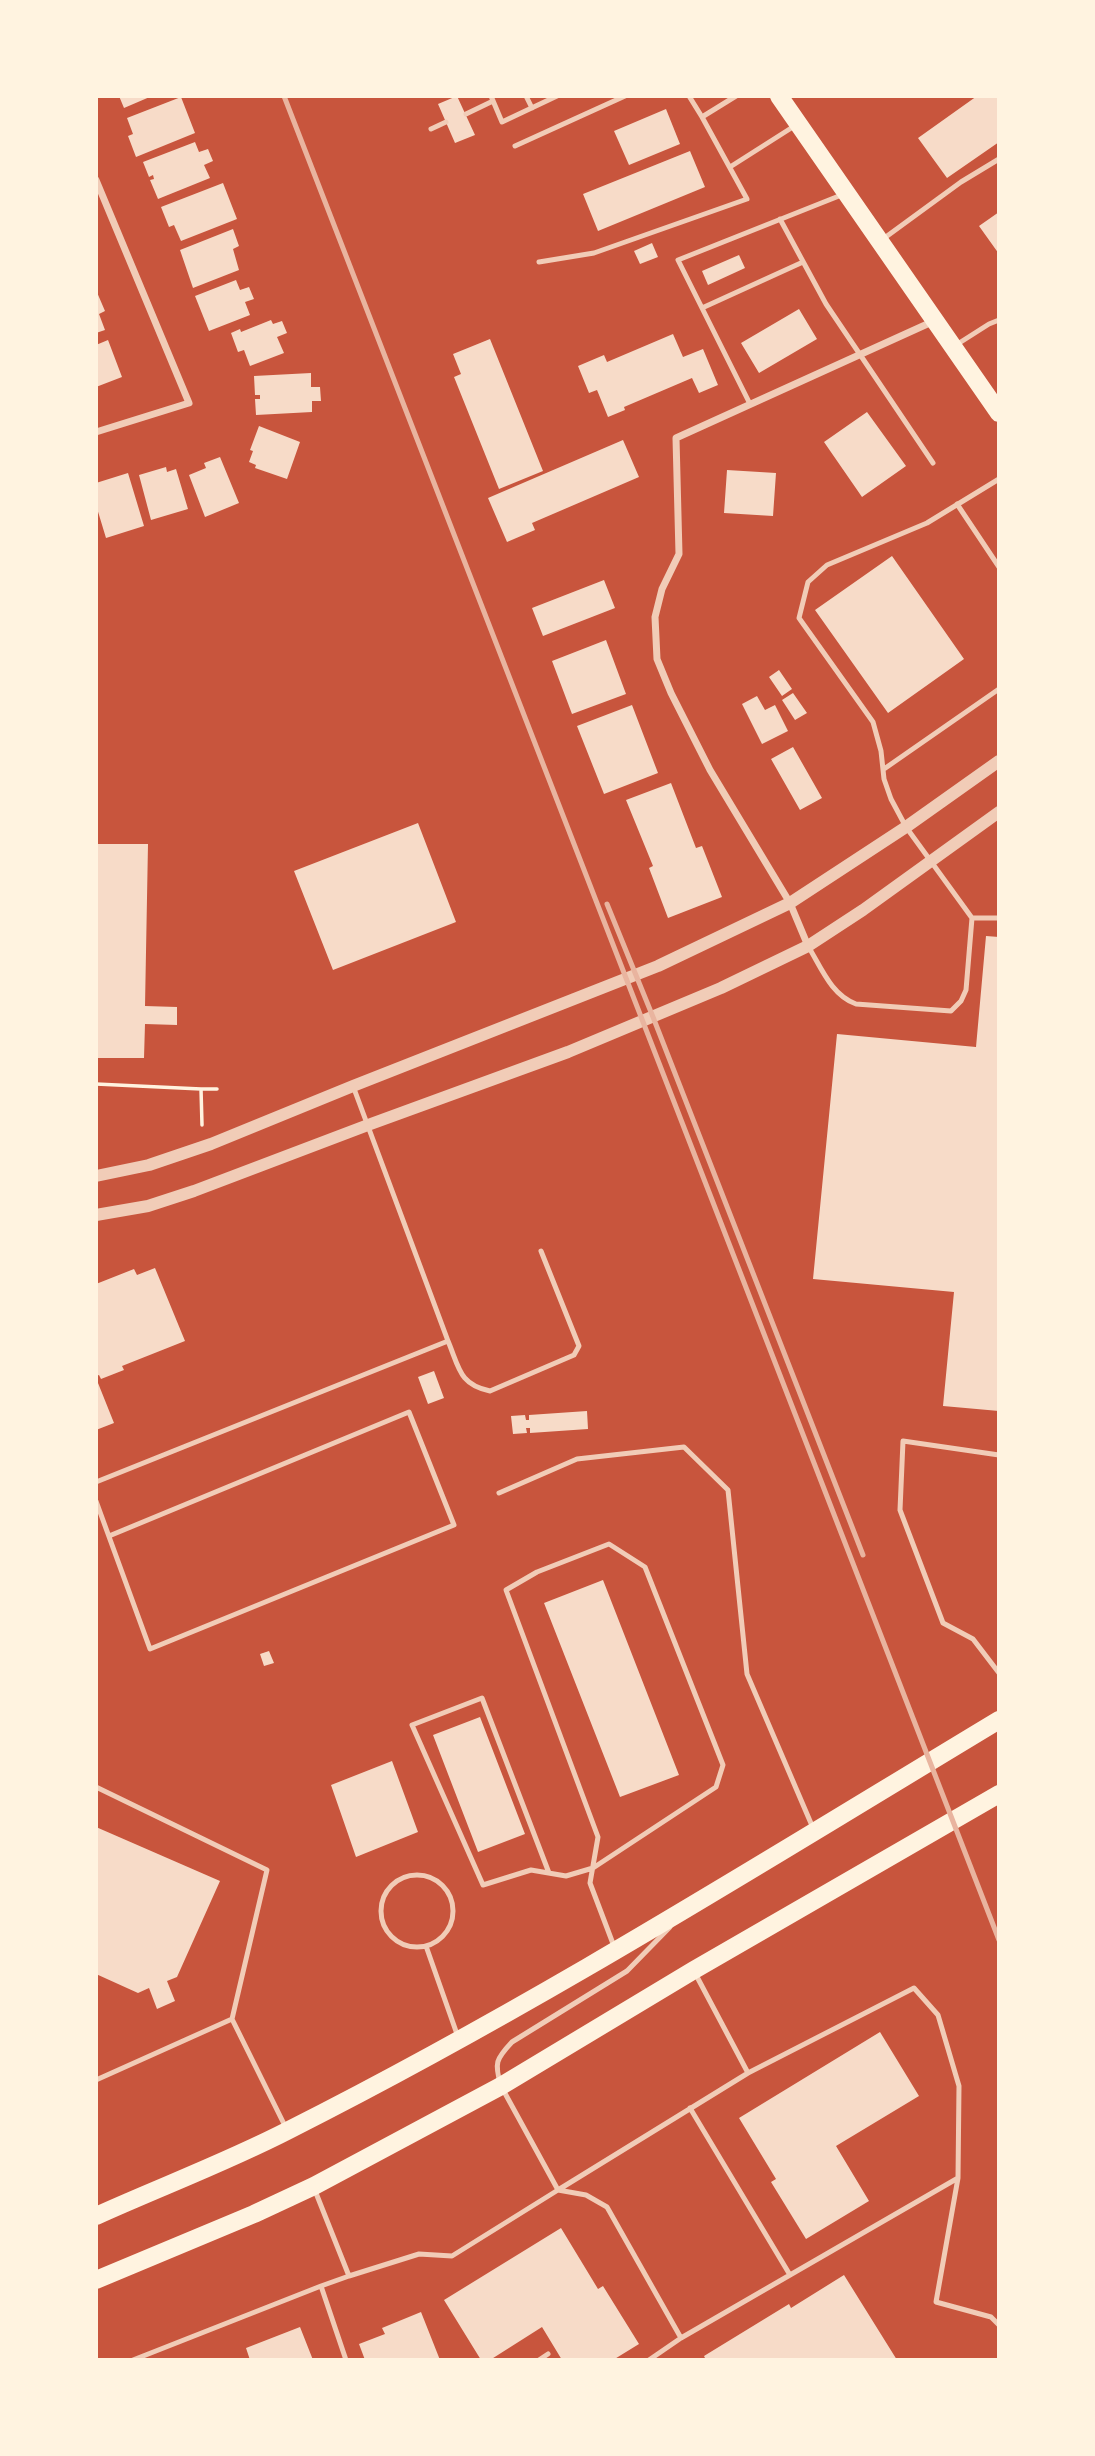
<!DOCTYPE html>
<html>
<head>
<meta charset="utf-8">
<style>
  body { margin:0 }
  #map { position:relative; width:1095px; height:2456px; overflow:hidden; background:#c8553d; font-family:Quicksand,sans-serif }
  canvas { display:block }
  .frame { position:absolute; inset:0; border:98px solid #fff3e0; pointer-events:none }
</style>
</head>
<body>
<div id="map">
<canvas width="1095" height="2456"></canvas>
<div class="frame"></div>
</div>
<script>
const ctx = document.querySelector('canvas').getContext('2d');
ctx.lineJoin = 'round';
function paint(path, color) {
  ctx.fillStyle = color;
  ctx.fill(path, 'evenodd');
}
function trace(path, color, width, dash) {
  ctx.strokeStyle = color;
  ctx.lineWidth = width;
  ctx.lineCap = dash ? 'butt' : 'round';
  ctx.setLineDash(dash || []);
  ctx.stroke(path);
}
const building = new Path2D(`
  M119,96H152L124,108Z
  M457,96L475,135L455,143L438,104Z
  M977,96H999V142L947,178L918,138Z
  M181,97L195,133L136,157L128,136L133,134L127,118Z
  M666,109L680,144L629,165L614,131Z
  M195,142L199,152L208,149L213,161L204,165L210,178L158,199L150,180L154,179L153,175L149,177L143,162Z
  M690,151L705,187L598,231L583,194Z
  M223,183L237,219L181,241L174,225L169,227L161,207Z
  M999,212V254L979,226Z
  M233,229L239,246L233,249L239,270L193,288L180,250Z
  M652,243L658,257L640,264L634,251Z
  M739,255L745,268L708,285L702,271Z
  M236,280L240,290L249,287L254,299L245,302L250,315L209,331L195,296Z
  M96,290L105,311L99,314L105,330L96,333Z
  M799,309L817,339L759,373L741,343Z
  M271,320L273,324L282,321L287,333L277,337L284,353L250,366L244,350L238,352L231,333L240,329L241,332Z
  M673,334L683,357L703,349L718,385L699,393L692,378L624,407L625,410L608,417L597,390L589,393L578,366L604,355L607,362Z
  M490,339L543,471L499,489L454,377L461,374L453,354Z
  M108,340L122,377L96,387V345Z
  M311,373V387H320L321,401H312V412L256,415L255,399H260V395H255L254,376Z
  M867,412L906,466L862,497L824,442Z
  M259,426L300,442L287,479L255,468L256,465L249,462L253,451L250,450Z
  M623,440L639,477L532,523L535,530L507,542L488,498Z
  M220,457L239,503L205,517L189,475L206,468L204,463Z
  M166,467L167,472L176,469L188,509L151,520L139,475Z
  M727,470L776,473L773,516L724,513Z
  M128,473L144,526L106,538L96,505V483Z
  M892,556L964,659L888,713L815,610Z
  M604,580L615,608L543,636L532,608Z
  M606,640L626,694L572,714L552,661Z
  M779,670L792,689L782,696L769,677Z
  M793,693L807,713L795,720L782,700Z
  M757,696L765,710L775,705L788,731L762,744L742,704Z
  M632,705L658,773L604,794L577,726Z
  M793,747L822,798L800,810L771,759Z
  M671,783L696,848L702,846L722,897L668,918L649,868L653,866L626,800Z
  M418,823L456,922L333,970L294,871Z
  M96,844H148L145,1006L177,1007V1025L145,1024L144,1058H96Z
  M986,936L999,937V1411L943,1406L954,1292L813,1279L837,1034L976,1047Z
  M155,1268L185,1341L122,1366L124,1370L101,1379L99,1375L96,1376V1284L134,1269L137,1275Z
  M434,1371L444,1398L428,1404L418,1377Z
  M96,1378L114,1423L96,1430Z
  M587,1411L588,1429L530,1433V1428H526L527,1433L513,1434L511,1416L525,1415L526,1420H529V1415Z
  M603,1580L679,1775L620,1797L544,1603Z
  M269,1651L274,1663L264,1666L260,1654Z
  M480,1717L525,1834L478,1852L433,1735Z
  M392,1761L418,1832L356,1857L331,1785Z
  M96,1827L220,1881L177,1977L167,1981L175,2001L157,2009L149,1988L138,1993L96,1974Z
  M880,2032L919,2096L836,2146L869,2201L806,2239L771,2182L776,2179L739,2118Z
  M561,2228L598,2289L603,2286L639,2344L613,2360H562L542,2327L490,2360H481L444,2300Z
  M844,2275L897,2360H706L704,2356L789,2304L791,2308Z
  M421,2312L440,2360H365L359,2344L385,2334L382,2328Z
  M300,2327L313,2360H250L246,2348Z`);
const path = new Path2D(`
  M96,1084L201,1089L202,1125
  M201,1089H217`);
const service = new Path2D(`
  M491,96L502,122L557,96
  M526,96L532,108
  M689,96L702,117L736,96
  M466,114L493,101
  M431,129L446,122
  M515,146L625,96
  M730,167L796,125
  M780,219L826,304L933,463
  M883,239L961,182L999,159
  M539,262L594,253L747,199L702,117
  M702,308L803,262
  M956,345L989,324L999,320
  M750,404L678,260L844,194
  M999,479L927,523L827,565L808,582L799,618L873,722L881,751L884,779L891,799L906,827L972,918H999
  M957,504L999,567
  M884,769L999,689
  M808,946C821,967 831,995 856,1004L951,1011L961,1001L966,990L972,918
  M448,1341C459,1367 459,1385 490,1391L574,1355L579,1346L541,1251
  M999,1455L903,1441L900,1510L943,1623L973,1639L999,1673
  M96,1482L448,1341L353,1086
  M499,1493L577,1459L684,1447L728,1490L747,1674L813,1828
  M96,1501L150,1649L454,1525L409,1412L109,1536
  M96,1787L267,1870L232,2019L286,2128
  M549,1873L482,1698L412,1725L483,1885L531,1870L566,1876L593,1868L716,1787L723,1765L645,1567L609,1544L537,1572L506,1590L598,1837L590,1883L615,1949
  M381 1911a36 36 0 1 1 72 0a36 36 0 1 1-72 0Z
  M670,1927L627,1971L512,2042C496,2059 494,2063 501,2086L558,2190L748,2073L695,1973
  M426,1946L458,2037
  M748,2073L914,1988L938,2015L959,2086L958,2178L790,2275
  M96,2080L232,2019
  M958,2178L936,2302L991,2317L999,2325
  M314,2188L349,2276L321,2286L346,2360
  M349,2276L419,2254L452,2256L558,2190L586,2195L607,2207L681,2338
  M133,2360L321,2286
  M539,2360L548,2354
  M649,2360L681,2338L790,2275L690,2108`);
const minor = new Path2D(`
  M96,180L189,403L96,432
  M808,946L790,903L710,770L671,693L657,659L655,617L662,589L679,554L676,438L934,321`);
const tertiary = new Path2D(`
  M96,1176L149,1165L211,1144L353,1086L658,966L790,903L906,827L999,761
  M96,1215L148,1206L194,1191L368,1125L568,1052L721,988L808,946L863,910L999,812`);
const primary = new Path2D(`
  M779,96L999,413
  M96,2216C160,2187 227,2162 289,2130C533,2007 765,1861 999,1720
  M96,2280L254,2214L314,2186L501,2086L694,1970L999,1794`);
const rail = new Path2D(`
  M284,96L999,1940
  M607,904L653,1017L863,1555`);
paint(building, '#f7dbc8');
trace(path, '#fff3e0', 3.5);
trace(service, '#f1ccb7', 5);
trace(minor, '#f1ccb7', 7);
trace(tertiary, '#f1ccb7', 12);
trace(primary, '#fff3e0', 18);
trace(rail, '#e9b49f', 5);
</script>
</body>
</html>
